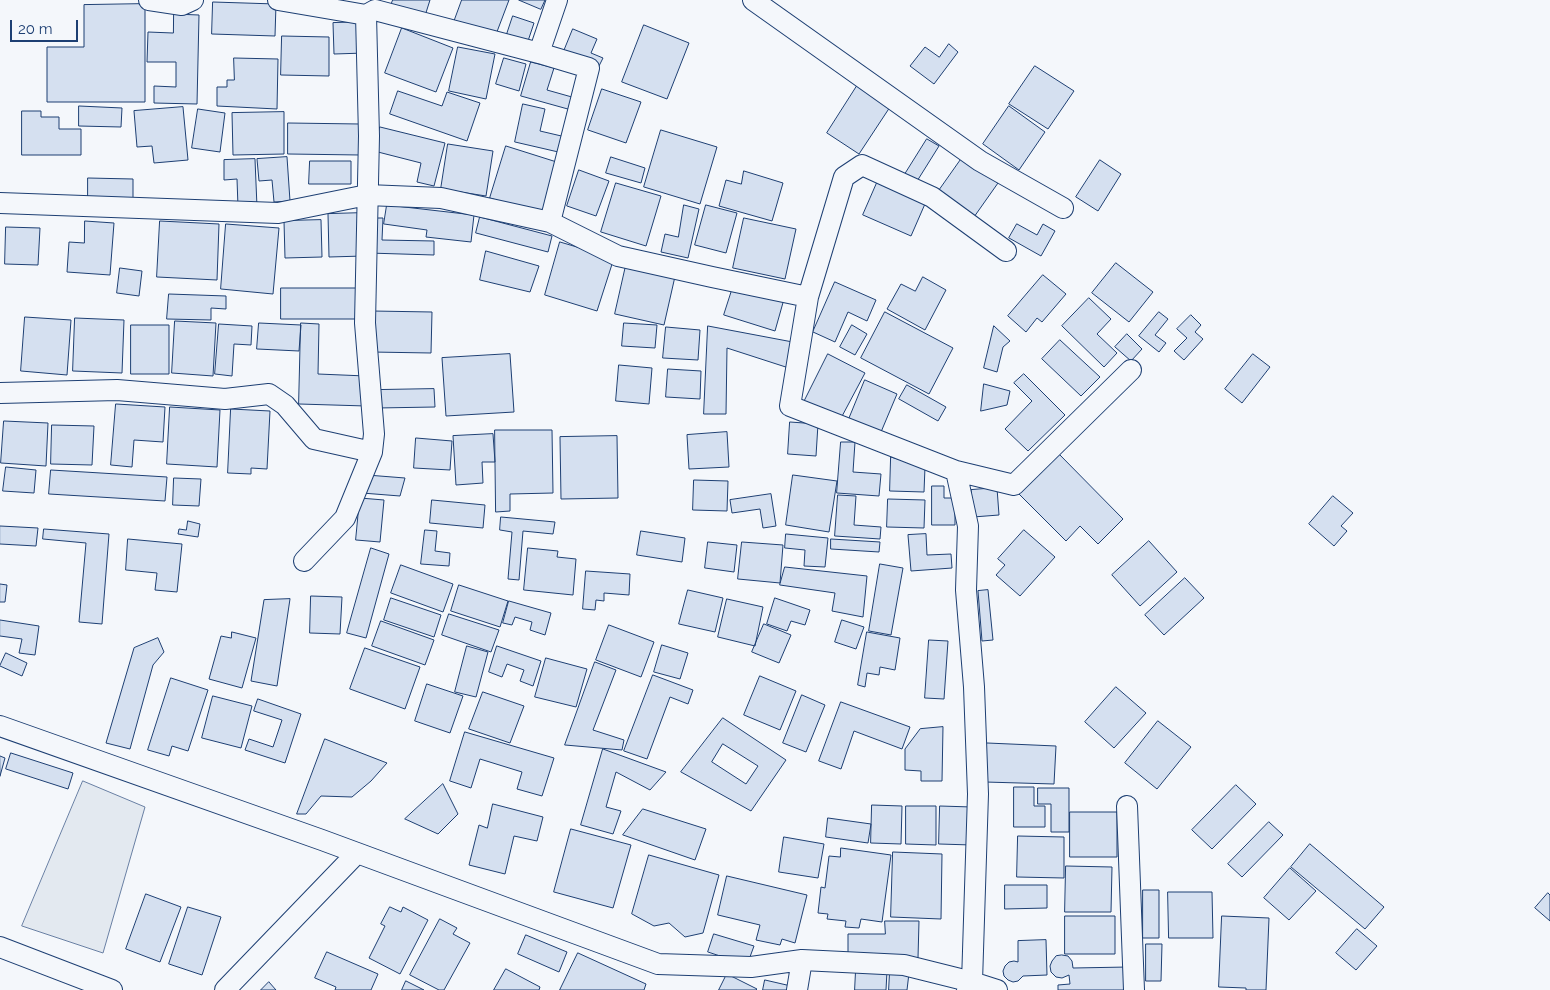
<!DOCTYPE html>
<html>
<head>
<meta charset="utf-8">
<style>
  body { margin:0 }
  #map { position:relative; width:1550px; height:990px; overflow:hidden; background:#f4f7fb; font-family:Raleway,sans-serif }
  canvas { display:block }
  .scale { position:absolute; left:10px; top:20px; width:68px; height:22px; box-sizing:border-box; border:2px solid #1d3f73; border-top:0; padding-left:6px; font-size:15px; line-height:18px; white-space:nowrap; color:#1d3f73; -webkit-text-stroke:4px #f4f7fb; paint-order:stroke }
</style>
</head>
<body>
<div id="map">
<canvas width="1550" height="990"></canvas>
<div class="scale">20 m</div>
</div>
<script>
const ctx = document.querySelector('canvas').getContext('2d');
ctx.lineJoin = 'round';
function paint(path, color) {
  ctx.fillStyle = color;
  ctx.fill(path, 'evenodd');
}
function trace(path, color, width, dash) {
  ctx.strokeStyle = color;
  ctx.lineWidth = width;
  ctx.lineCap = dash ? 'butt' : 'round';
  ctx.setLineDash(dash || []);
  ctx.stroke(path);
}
const green = new Path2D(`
  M83,781L145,807L103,953L22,926Z`);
const building = new Path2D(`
  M393,0H430L424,19L390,8Z
  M462,0H509L495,37L454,22Z
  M519,0H545L541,9Z
  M213,2L276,4L275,36L212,34Z
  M145,4V102H47V47H84V5Z
  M174,14L199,15L197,104L154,103V86L176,87V62H147L148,32L173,33Z
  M513,16L534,23L528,41L507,34Z
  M364,22L365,53L334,54L333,23Z
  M644,25L689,43L667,99L622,82Z
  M402,28L453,48L436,92L385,73Z
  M573,29L597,39L591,53L603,58L597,70L562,56Z
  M282,36L329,37V76L281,75Z
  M949,44L958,52L934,84L910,66L925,47L939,57Z
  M458,47L495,54L486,99L449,91Z
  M234,58L278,59L277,109L217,106V87H227V80H234Z
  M504,58L526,64L519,91L496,84Z
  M531,62L554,68L547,90L579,99L575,111L521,96Z
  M1035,66L1074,91L1048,129L1009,104Z
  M857,86L890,107L859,154L827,133Z
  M602,89L641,102L626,143L588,130Z
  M398,91L442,106L447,92L480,103L467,141L390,114Z
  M523,104L545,109L540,131L570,138L567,154L515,142Z
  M79,106L122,108L121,127L79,126Z
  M1009,106L1045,132L1019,170L983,144Z
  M183,107L188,160L154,163L152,146L137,147L134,111Z
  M198,109L225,113L220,152L192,148Z
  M22,111H41V117H59V129H81V155H22Z
  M284,112V154L233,155L232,113Z
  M288,123L360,124V155L288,154Z
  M380,127L445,143L434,186L417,182L421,163L374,151Z
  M661,130L717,147L700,204L644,187Z
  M927,139L939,146L914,186L902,179Z
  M448,144L493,151L486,196L441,189Z
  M506,146L563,164L547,216L490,198Z
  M287,157L290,201L274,202L272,180L259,181L257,159Z
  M611,157L645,168L641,183L606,173Z
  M962,158L998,183L974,217L938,192Z
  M255,159L257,207H238L237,179L224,180V160Z
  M1100,160L1121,174L1098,211L1076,197Z
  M310,161H351V184H309Z
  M579,170L609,181L596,216L567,206Z
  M744,171L783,183L772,221L719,206L726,180L741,184Z
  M880,176L928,197L911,236L863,215Z
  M88,178L133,179V202L88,201Z
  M616,183L661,196L646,246L601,232Z
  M387,205L474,215L471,242L426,237L427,230L384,224Z
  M684,205L699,209L688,258L661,252L665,234L678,237Z
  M706,205L737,213L726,253L695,245Z
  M363,213L364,256L329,257L328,214Z
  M480,217L552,236L548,252L476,233Z
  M369,218H383L382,240L434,241V255L368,253Z
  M744,218L796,229L785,279L733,268Z
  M321,220L322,257L285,258L284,221Z
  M85,221L114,223L110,275L67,272L69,242L84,243Z
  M160,221L219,224L217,280L157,277Z
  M226,224L279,228L273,294L221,289Z
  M1017,224L1037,235L1043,224L1055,231L1041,256L1009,238Z
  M6,227L40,228L38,265L5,264Z
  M560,242L614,258L597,311L545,295Z
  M486,251L539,266L530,292L480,280Z
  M627,261L676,272L664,325L615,314Z
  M1116,263L1153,292L1129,322L1092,293Z
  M120,268L142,271L139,296L117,293Z
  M1043,275L1066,294L1042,322L1037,318L1026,332L1008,316Z
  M923,277L946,290L925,330L887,309L901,284L915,291Z
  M835,282L876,300L867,321L848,312L835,342L813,332Z
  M734,284L784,299L775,331L724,315Z
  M281,288H363V319H281Z
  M169,294L226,296V309L211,308V320L167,319Z
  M1089,298L1111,319L1097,334L1117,353L1104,367L1062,326Z
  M372,311L432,312L431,353L371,352Z
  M885,312L953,348L929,394L861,358Z
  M1159,312L1168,319L1155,335L1166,343L1159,352L1139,336Z
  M1191,315L1201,325L1195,332L1203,339L1184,360L1174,351L1187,338L1177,329Z
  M25,317L71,320L67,375L21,371Z
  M75,318L124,320L122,373L73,371Z
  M175,321L216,323L213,376L172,373Z
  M259,323L301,325L299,351L257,349Z
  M301,323L319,324L318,374L366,376V406L299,404Z
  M624,323L657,325L655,348L622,346Z
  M219,324L252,326L251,345L234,344L232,376L215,374Z
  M131,325H169V374H131Z
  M852,325L867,334L855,355L840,347Z
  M708,326L798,343L795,370L727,348L726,414H704Z
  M994,326L1010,341L1003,347L997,372L984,368Z
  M666,327L700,330L698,360L663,358Z
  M1127,334L1142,349L1131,361L1115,347Z
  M1060,340L1100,377L1081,396L1042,359Z
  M510,354L514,412L446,416L442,358Z
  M828,354L865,373L840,420L804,402Z
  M1253,354L1270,367L1242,403L1225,389Z
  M619,365L652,368L649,404L616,401Z
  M668,369L701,371L700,399L666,397Z
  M1024,374L1065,415L1028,451L1005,429L1032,401L1014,383Z
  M865,380L897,394L881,432L849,419Z
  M984,384L1010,391L1007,405L981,411Z
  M907,385L946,407L938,421L899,399Z
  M434,389L435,407L377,408V390Z
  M116,404L165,407L163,442L134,440L132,467L111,465Z
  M170,407L220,410L217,467L167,464Z
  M231,409L270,411L267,469L251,468V474L228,473Z
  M4,421L48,423L46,466L1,463Z
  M790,422L818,424L816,456L788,454Z
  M52,425L94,426L92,465L51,464Z
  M495,430H552L553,493L510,494V511L496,512Z
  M727,432L729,467L689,469L687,435Z
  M493,434L495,462H482L483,483L456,485L453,436Z
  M617,436L618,498L561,499L560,437Z
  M416,438L452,441L450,470L414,468Z
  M841,442H855L853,472L881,474L879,496L837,493Z
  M1058,453L1123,519L1098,544L1080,526L1066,541L1018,493Z
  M891,457L925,467L924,492L890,491Z
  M6,467L36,470L34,493L3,491Z
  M51,470L167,477L165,501L49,494Z
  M367,475L405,478L400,496L362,493Z
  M793,475L837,481L829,532L786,525Z
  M174,478L201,479L199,506L173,505Z
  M694,480L728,481L727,511L693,510Z
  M932,486H944V498H955V525H932Z
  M997,488L999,515L973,517L971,490Z
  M771,494L776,526L763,528L760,509L732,513L730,500Z
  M838,495L856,496L854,525L881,527L880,539L835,536Z
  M1333,496L1353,513L1341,526L1347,531L1334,546L1309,524Z
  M360,498L384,500L380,542L356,540Z
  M888,499L925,500L924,528L887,527Z
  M432,500L485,505L483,528L430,523Z
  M501,517L555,522L553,534L523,531L519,580L508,579L512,532L500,530Z
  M188,521L200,524L198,537L178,534L179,529L186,530Z
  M0,526L38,528L36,546L0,544Z
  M44,529L109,534L102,624L79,622L86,543L43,539Z
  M425,530L437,531L435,551L450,553L449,566L421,564Z
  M1024,530L1055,557L1020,596L996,575L1005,565L998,559Z
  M641,531L685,538L682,562L637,555Z
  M786,534L828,538L825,567L804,566L805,550L785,548Z
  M926,534L927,555L951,554L952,568L911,571L908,535Z
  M128,539L182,544L177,592L155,590L157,573L126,570Z
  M831,539L880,542L879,552L831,549Z
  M1149,541L1177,572L1140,606L1112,575Z
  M708,542L737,545L734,572L705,568Z
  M742,542L783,545L780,583L738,579Z
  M371,548L389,554L366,638L347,633Z
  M528,548L558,551L557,557L576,559L573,595L524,590Z
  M880,564L903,568L891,635L869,631Z
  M401,565L453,584L443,612L391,593Z
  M785,567L867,576L863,617L832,611L835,593L780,585Z
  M586,571L630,574L629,595L604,593V601L596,600L595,610L583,609Z
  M1185,578L1204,598L1164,635L1145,615Z
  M0,584L7,585L5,602H0Z
  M459,585L508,601L500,627L451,611Z
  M688,590L723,598L715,632L679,624Z
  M988,590L993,640L982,641L978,591Z
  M311,596L342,597L340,634L310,633Z
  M391,598L441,615L434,637L384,620Z
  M775,598L810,610L805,625L791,621L787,631L767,624Z
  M290,599L277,686L251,681L264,600Z
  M727,599L763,607L755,646L718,637Z
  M509,601L551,613L545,635L530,630L532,622L515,617L512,625L503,623Z
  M449,614L499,630L491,652L442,635Z
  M0,620L39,626L35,655L19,653L22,639L0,636Z
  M842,620L864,627L856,649L835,642Z
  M381,621L434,640L425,665L372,646Z
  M764,624L791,635L779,663L752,652Z
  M609,625L654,642L641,677L596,660Z
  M232,632L256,638L242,688L209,679L221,636L231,638Z
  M867,632L900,638L895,670L880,667L879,675L867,673L865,687L858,685Z
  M158,638L164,652L153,665L130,749L106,743L134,648Z
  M929,640L948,641L944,699L925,698Z
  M662,645L688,653L680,679L654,672Z
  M467,646L488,652L476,697L455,692Z
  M497,646L541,661L533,686L520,681L524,670L507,664L502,677L489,672Z
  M365,648L420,667L405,709L350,689Z
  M6,653L27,663L22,676L0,666Z
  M546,658L587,669L576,707L535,697Z
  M595,662L616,670L593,730L624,740L622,750L565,745Z
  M653,675L693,690L688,704L670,697L647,759L624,751Z
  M760,676L796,691L780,730L744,715Z
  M171,678L208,690L188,751L172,746L169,756L148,750Z
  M427,684L463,696L450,733L415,721Z
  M1116,687L1146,713L1114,748L1085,722Z
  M483,692L524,706L510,743L469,729Z
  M802,695L825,705L806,752L783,743Z
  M213,696L252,706L241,748L202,738Z
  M258,699L301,714L285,763L245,750L249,739L273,747L282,720L254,711Z
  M841,702L910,727L902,749L854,731L841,769L819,761Z
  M723,718L786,760L751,811L681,772ZM723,744L758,766L746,784L712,762Z
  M1158,721L1191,747L1157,789L1125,763Z
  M943,727L942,781H921V771L905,770V749L920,729Z
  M465,732L554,758L542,796L517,789L522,772L480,759L471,788L450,781Z
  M325,739L387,763L371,781L352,797L321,796L306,814H297Z
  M987,743L1056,746L1054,784L985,782Z
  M603,749L666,772L650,790L616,772L606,807L621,811L613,834L581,825Z
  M11,753L73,773L68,789L6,769Z
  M0,756L5,758L0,776Z
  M443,784L458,814L438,834L405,819Z
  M1236,785L1256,804L1212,849L1192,830Z
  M1014,787H1034V806H1045V827H1014Z
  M1038,788H1069V832H1051V804H1038Z
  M493,804L543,817L537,841L514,836L505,874L469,865L479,825L487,828Z
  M872,805L902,806L901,844L871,843Z
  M906,806H936V845L906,844Z
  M940,806L972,807V845L939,844Z
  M643,809L706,829L695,860L623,835Z
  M1070,812H1117V857H1070Z
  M828,818L871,824L868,843L826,837Z
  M1269,822L1283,835L1242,877L1228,864Z
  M571,829L631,845L613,908L554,892Z
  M1018,836L1064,837V878L1017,877Z
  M784,837L824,844L818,878L779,872Z
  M1310,844L1384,907L1365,929L1291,867Z
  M841,848L891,855L882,922L861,919L859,928L845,927L846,921L827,919L828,914L818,913L821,887L825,888L829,856L840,857Z
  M893,852L942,854L941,919L891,917Z
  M649,855L719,875L703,933L685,937L669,923L654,926L632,914Z
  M1066,866L1112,867L1111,912H1065Z
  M1290,868L1316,891L1289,920L1264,898Z
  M727,876L807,895L795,943L782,939L780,945L756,940L760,925L718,915Z
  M1005,885H1047V908L1005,909Z
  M1143,890H1159V938H1143Z
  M1168,892H1212L1213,938H1169Z
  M1548,893L1550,895V921L1535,908Z
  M146,894L181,907L160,962L126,949Z
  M188,907L221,917L202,975L169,964Z
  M390,907L401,912L403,907L428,920L400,974L369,958L385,926L381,924Z
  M1065,916H1115V954H1065Z
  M1222,916L1269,918L1266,990H1246V988L1219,987Z
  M440,919L457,928L453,934L470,943L444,990H439L410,975Z
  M885,921H919L918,958L848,956V934H885Z
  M1357,929L1377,946L1356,970L1336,953Z
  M714,934L754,946L747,965L708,952Z
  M526,935L567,952L559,972L518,954Z
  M1046,940L1047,975L1023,976L1018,981L1013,982L1008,980L1004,976L1003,971L1005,966L1009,962L1014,961L1018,962V941Z
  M1146,944H1162L1161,981H1146Z
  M327,952L378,974L371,990H335L336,987L315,978Z
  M578,953L646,984L644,990H560Z
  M1062,955L1068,956L1072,961L1073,968L1128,967V990H1058V985L1070,984L1069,975L1062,978L1056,977L1051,972L1050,966L1052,961L1056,956Z
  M506,969L540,987L539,990H494Z
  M856,970L887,971L886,990H855Z
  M890,971L909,973L907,990H889Z
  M727,974L757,989L756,990H719Z
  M765,980L791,986V990H763Z
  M406,981L424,990H402Z
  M269,982L276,990H261Z`);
const minor = new Path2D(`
  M149,0L182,5L193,0
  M278,0L366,15L375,10L539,53L589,68L550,222
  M753,0L980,161L1063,208
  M539,53L557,0
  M0,203L278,213L367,195L441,198L550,222L618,256L712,277L808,297
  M1006,251L932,197L862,165L844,177L808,297L790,406L956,471L1014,485L1131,370
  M0,393L117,390L225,399L269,394L285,405L314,439L372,452
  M956,471L968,526L966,590L974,687L978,794L972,982L967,990
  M304,561L345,518L372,452L374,434L365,323L369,136L366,15
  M0,726L322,840L658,964L751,967L802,960L904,965L972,982L997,990
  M1127,806L1134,990
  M0,947L112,990
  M225,990L357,853
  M797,990L802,960`);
paint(green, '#e3e9f0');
trace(green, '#687fa3', 1);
paint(building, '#d5e0f0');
trace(building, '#1d3f73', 1);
trace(minor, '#1d3f73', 22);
trace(minor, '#f4f7fb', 20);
</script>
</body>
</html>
